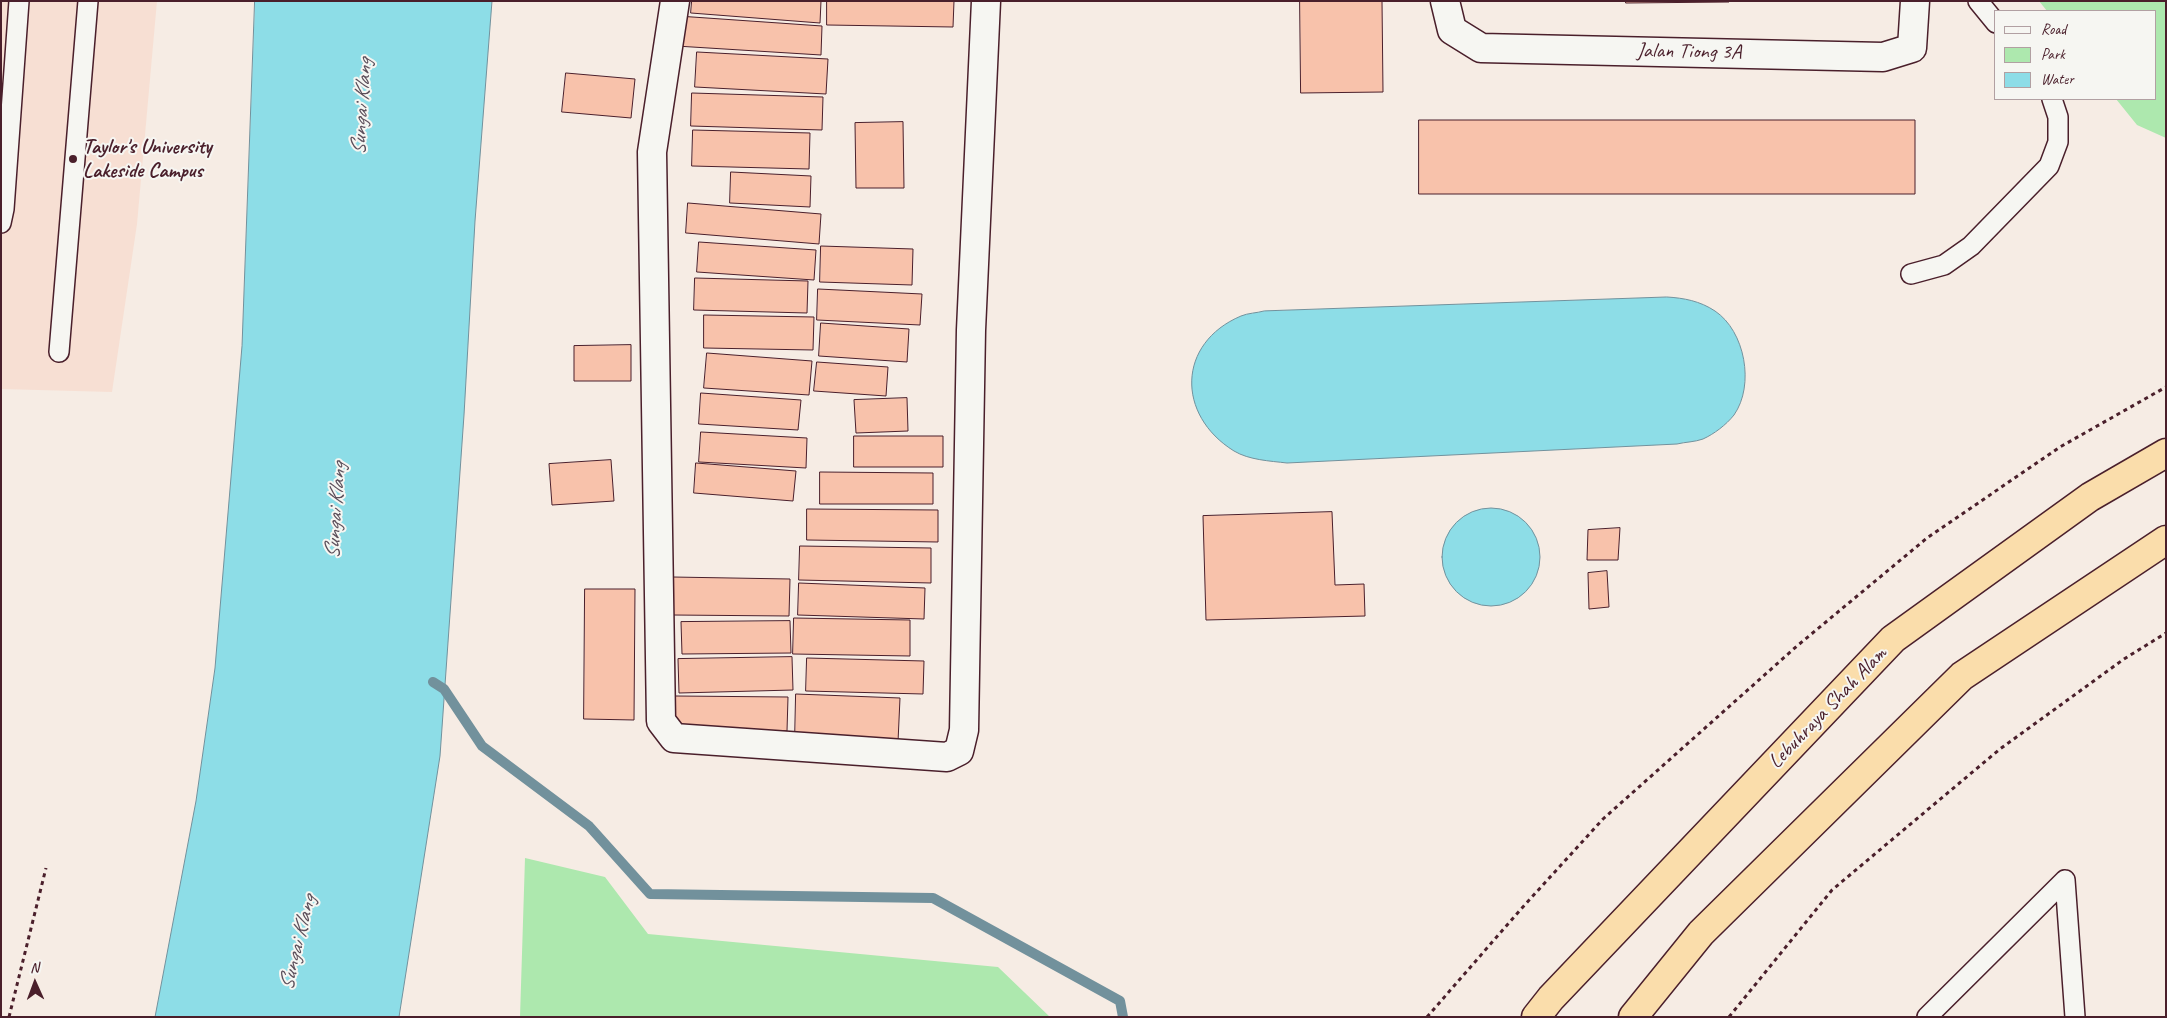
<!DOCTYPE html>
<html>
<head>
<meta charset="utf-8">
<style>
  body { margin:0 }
  #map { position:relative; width:2167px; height:1018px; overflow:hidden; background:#f6ece4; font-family:Caveat,sans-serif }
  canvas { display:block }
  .frame { position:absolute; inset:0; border:2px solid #4a1f2b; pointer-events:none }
  .legend { position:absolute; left:1994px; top:10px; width:162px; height:90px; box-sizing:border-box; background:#f6f6f2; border:1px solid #b1a0a2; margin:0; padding:6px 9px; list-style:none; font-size:15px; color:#4a1f2b }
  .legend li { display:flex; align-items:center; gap:10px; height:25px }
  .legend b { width:25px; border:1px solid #b1a0a2 }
  .north { position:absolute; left:10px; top:958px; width:50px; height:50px; -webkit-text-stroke:4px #f6f6f2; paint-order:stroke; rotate:358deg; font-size:14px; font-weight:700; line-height:20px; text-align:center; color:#4a1f2b }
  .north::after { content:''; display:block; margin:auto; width:18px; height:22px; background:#4a1f2b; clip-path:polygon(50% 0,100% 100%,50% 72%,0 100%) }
</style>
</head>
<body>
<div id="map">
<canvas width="2167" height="1018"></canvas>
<div class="frame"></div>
<ul class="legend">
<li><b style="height:6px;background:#f6f6f2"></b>Road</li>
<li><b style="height:14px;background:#ade8ae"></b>Park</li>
<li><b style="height:14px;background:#8ddde7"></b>Water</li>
</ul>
<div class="north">N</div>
</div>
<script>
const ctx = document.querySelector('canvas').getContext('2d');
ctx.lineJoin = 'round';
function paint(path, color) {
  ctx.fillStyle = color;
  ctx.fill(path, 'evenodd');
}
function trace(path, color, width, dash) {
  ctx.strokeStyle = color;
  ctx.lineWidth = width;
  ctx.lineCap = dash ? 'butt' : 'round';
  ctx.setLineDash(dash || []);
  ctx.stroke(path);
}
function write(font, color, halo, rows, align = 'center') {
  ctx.font = font + ' Caveat,sans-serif';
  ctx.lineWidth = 4;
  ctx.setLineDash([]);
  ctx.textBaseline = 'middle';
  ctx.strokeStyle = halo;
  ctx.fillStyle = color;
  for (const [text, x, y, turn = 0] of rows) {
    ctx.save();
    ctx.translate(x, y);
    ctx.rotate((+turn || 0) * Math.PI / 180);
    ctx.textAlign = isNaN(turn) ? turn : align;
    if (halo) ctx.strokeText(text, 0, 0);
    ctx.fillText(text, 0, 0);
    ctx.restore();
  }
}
const built = new Path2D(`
  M1,1H157L137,224L112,392L1,389Z`);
const green = new Path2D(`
  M2039,1H2166V138L2137,125L2116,99H2156V11H2047Z
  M525,858L605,877L648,934L998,967L1050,1017H520Z`);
const water = new Path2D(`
  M255,1H492L475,221L464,415L440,756L399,1017H155L196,801L215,668L242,346Z
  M1667,297C1684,298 1700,301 1715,311C1745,331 1755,385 1734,415C1726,425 1714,434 1703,439C1695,442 1685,442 1677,444L1287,463C1270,461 1249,460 1234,451C1176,415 1177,343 1241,316C1248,313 1257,313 1264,311Z
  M1442 557a49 49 0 1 1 98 0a49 49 0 1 1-98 0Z`);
const stream = new Path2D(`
  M433,682L444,689L482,746L589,826L650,894L933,898L1120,1001L1123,1017`);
const building = new Path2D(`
  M692,1H821L820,23L691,13Z
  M827,1H954L953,27L827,25Z
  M1300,1H1382L1383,92L1301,93Z
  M1626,1H1729V2L1626,3Z
  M678,16L822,26L821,55L676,46Z
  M697,52L828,59L826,94L695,87Z
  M566,73L635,79L631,118L562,112Z
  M692,93L823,97L822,130L691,126Z
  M1419,120H1915V194H1419Z
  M903,122L904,188H856L855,123Z
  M693,130L810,133L809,169L692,166Z
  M731,172L811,176L810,207L730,203Z
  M688,203L821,214L819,244L686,233Z
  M699,242L816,250L814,280L697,272Z
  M821,246L913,249L912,285L820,282Z
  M695,278L808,281L807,313L694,310Z
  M818,289L922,294L920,325L817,320Z
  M704,315L814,317L813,350L704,348Z
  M821,323L909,329L907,362L819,356Z
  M631,345V381H574V346Z
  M707,353L812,361L809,395L704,388Z
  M817,362L888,367L886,396L814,391Z
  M701,393L801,400L798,430L699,424Z
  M907,398L908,431L856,433L854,400Z
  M701,432L807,438L806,468L699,462Z
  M854,436H943V467H854Z
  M611,460L614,501L552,505L549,464Z
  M696,463L796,471L793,501L694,493Z
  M820,472L933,473V504H820Z
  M807,509L938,510V542L807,540Z
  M1332,512L1335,585L1364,584L1365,616L1206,620L1203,516Z
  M1620,528L1618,560H1587L1588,530Z
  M800,546L931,548V583L799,580Z
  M1607,571L1609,607L1589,609L1588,573Z
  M672,577L790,579L789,616L671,615Z
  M799,583L925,588L924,619L798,615Z
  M585,589H635L634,720L584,719Z
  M794,618L910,620V656L793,654Z
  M790,621L791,653L682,654L681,622Z
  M792,657L793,690L679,693L678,659Z
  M807,658L924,661L923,694L806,691Z
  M796,694L900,698L898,742L795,739Z
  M675,696L788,697L787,731L675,729Z`);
const path = new Path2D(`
  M9,1017L46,868
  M1427,1017L1521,909L1603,819L1797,646L1927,538L2060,447L2166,387
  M1729,1017L1832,890L2000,749L2124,659L2166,633`);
const service = new Path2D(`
  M1978,1L1996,23
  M1,223L4,209L19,1
  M1911,274L1944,265L1971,246L2049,166L2058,142V117L2052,99
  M59,352L88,1
  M2065,880L2075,1017
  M1927,1017L2065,880`);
const minor = new Path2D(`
  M675,1L652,152L661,721L674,738L947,757L959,751L964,730L971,330L986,1
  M1445,1L1452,30L1481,48L1883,57L1912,48L1915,1`);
const motorway = new Path2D(`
  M1536,1017L1551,998L1893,639L2090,497L2166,453
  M1633,1017L1701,933L1962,676L2166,540`);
const markers = [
  [73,159,5,"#4a1f2b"]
];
const streetNames = [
  ["Jalan Tiong 3A",1689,52,1],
  ["Lebuhraya Shah Alam",1828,708,-46]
];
const poiNames = [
  ["Taylor's University",83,147],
  ["Lakeside Campus",83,171]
];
const waterNames = [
  ["Sungai Klang",362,107,-86],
  ["Sungai Klang",336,511,-86],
  ["Sungai Klang",298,943,-76]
];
paint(built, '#f7dfd3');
paint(green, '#ade8ae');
paint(water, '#8ddde7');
trace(water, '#72919c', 1);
trace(stream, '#72919c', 10);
paint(building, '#f8c2ab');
trace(building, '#4a1f2b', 1);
trace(service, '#4a1f2b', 22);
trace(minor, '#4a1f2b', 31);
trace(motorway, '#4a1f2b', 31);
trace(path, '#4a1f2b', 3, [4, 4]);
trace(service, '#f6f6f2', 19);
trace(minor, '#f6f6f2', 28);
trace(motorway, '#faddab', 28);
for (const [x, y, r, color] of markers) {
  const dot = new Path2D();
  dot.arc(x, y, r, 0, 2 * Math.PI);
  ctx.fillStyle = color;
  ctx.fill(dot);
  trace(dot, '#f6f6f2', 2);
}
write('21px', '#4a1f2b', '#f6f6f2', streetNames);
write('bold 21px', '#4a1f2b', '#f6f6f2', poiNames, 'left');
write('italic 22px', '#5b4e5a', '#f6f6f2', waterNames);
</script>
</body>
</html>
